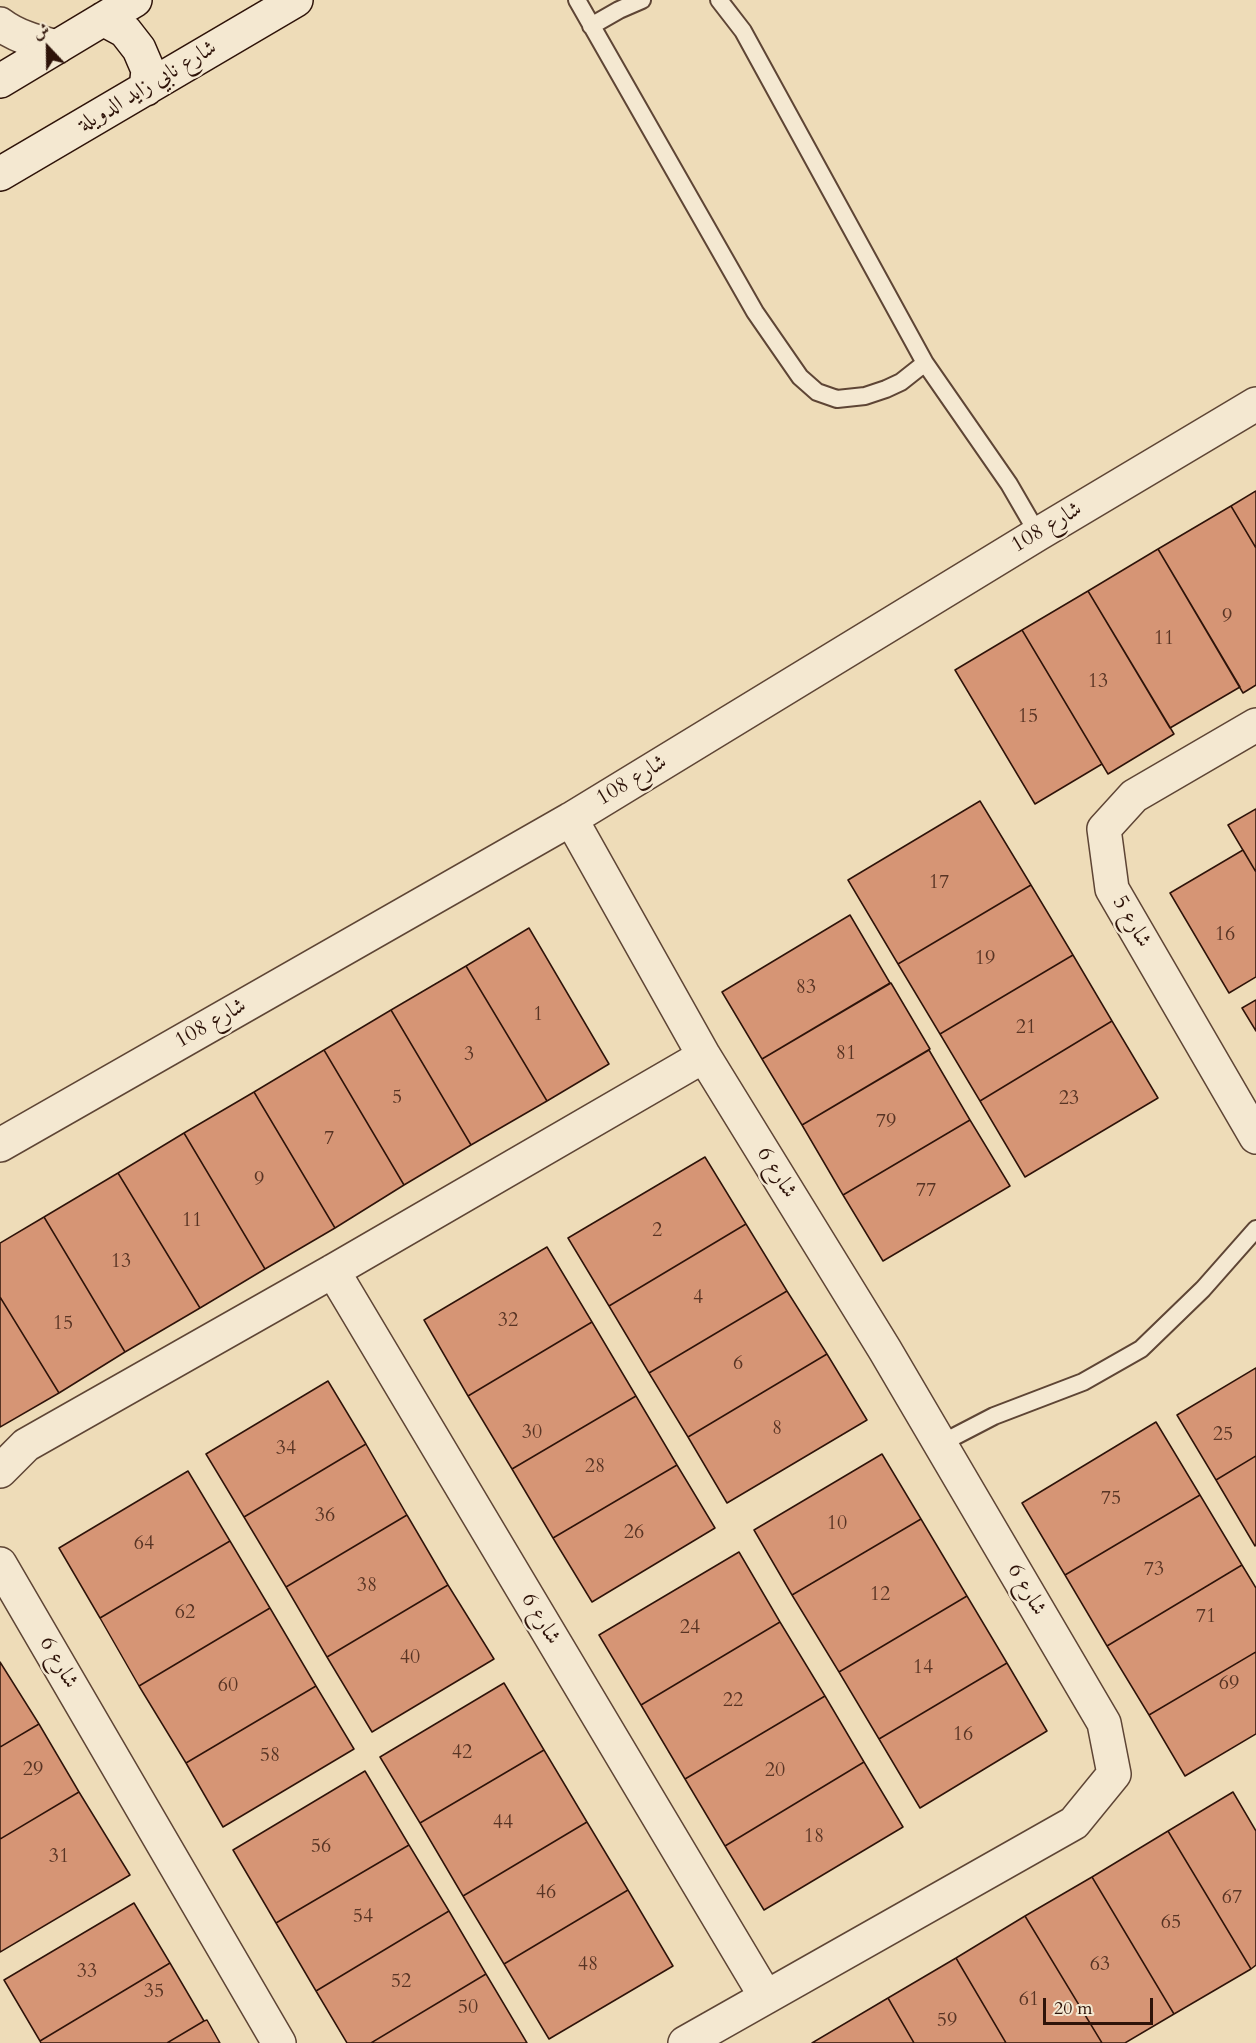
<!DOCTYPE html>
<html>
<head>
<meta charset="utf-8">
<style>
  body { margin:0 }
  #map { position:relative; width:1256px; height:2043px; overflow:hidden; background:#eedcb8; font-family:Cardo,Amiri,serif }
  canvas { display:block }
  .north { position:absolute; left:18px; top:18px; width:60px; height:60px; -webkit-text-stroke:4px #f4e8d1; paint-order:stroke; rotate:338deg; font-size:16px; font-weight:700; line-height:24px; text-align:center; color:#2e1309 }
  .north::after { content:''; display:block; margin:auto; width:21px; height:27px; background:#2e1309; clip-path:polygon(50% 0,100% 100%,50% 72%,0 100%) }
  .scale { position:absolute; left:1043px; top:1998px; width:110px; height:27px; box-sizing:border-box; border:3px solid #2e1309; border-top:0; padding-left:8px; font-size:18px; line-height:21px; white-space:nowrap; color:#2e1309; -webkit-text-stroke:4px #f4e8d1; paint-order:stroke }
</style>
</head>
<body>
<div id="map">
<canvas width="1256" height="2043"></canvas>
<div class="north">ش</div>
<div class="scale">20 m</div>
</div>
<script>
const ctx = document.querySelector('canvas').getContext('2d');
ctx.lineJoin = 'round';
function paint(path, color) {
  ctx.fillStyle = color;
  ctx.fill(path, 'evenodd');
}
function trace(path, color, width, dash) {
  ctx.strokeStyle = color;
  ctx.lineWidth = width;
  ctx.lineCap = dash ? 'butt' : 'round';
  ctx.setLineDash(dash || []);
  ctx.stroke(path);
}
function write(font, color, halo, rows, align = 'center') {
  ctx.font = font + ' Cardo,Amiri,serif';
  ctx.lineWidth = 4.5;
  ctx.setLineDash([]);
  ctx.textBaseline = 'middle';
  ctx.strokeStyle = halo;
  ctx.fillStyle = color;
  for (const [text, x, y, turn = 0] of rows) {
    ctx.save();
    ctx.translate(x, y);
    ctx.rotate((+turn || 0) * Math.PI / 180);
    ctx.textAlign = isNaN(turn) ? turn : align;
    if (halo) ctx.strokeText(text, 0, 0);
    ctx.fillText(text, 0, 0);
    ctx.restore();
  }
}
const building = new Path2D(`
  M1256,491V548L1231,506Z
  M1231,506L1256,548V685L1243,693L1158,549Z
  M1158,549L1240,687L1170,728L1088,591Z
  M1088,591L1174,734L1108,774L1022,630Z
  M1022,630L1102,764L1035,804L955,670Z
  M980,801L1031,885L898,964L848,880Z
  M1256,809V872L1228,825Z
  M1243,850L1256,872V977L1229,993L1170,893Z
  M1031,885L1073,955L940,1034L898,964Z
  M850,915L890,983L762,1059L722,992Z
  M529,928L609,1064L547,1101L466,966Z
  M1073,955L1112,1021L980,1101L940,1034Z
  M466,966L547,1101L471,1145L391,1010Z
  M891,983L930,1049L802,1125L762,1059Z
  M1256,1000V1031L1242,1008Z
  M391,1010L471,1145L404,1185L324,1050Z
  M1112,1021L1158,1098L1025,1177L980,1101Z
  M324,1050L404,1185L335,1228L254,1092Z
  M929,1050L970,1120L843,1195L802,1125Z
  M254,1092L335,1228L265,1269L184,1133Z
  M970,1120L1010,1186L883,1261L843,1195Z
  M184,1133L265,1269L200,1308L118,1173Z
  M705,1157L746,1224L609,1306L568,1238Z
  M118,1173L200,1308L125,1352L44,1217Z
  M44,1217L125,1352L59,1393L0,1297V1243Z
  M746,1224L787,1291L649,1373L609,1306Z
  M547,1247L592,1322L468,1396L424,1320Z
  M787,1291L827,1354L688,1437L649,1373Z
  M0,1297L59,1393L0,1427Z
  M592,1322L636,1396L512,1469L468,1396Z
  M827,1354L867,1420L727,1503L688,1437Z
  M1256,1368V1456L1216,1480L1177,1415Z
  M328,1381L366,1444L244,1517L206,1454Z
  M636,1396L677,1465L553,1538L512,1469Z
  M1156,1422L1200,1495L1065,1575L1022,1503Z
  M366,1444L407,1515L286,1587L244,1517Z
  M882,1454L921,1519L792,1595L754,1530Z
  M1256,1456V1545L1255,1546L1216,1480Z
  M677,1465L715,1528L592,1602L553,1538Z
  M188,1471L230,1541L100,1618L59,1548Z
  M1200,1495L1242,1565L1107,1646L1065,1575Z
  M407,1515L448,1585L327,1657L286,1587Z
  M921,1519L967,1596L839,1672L792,1595Z
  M230,1541L270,1608L139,1686L100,1618Z
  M739,1552L780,1622L641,1705L599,1635Z
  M1242,1565L1256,1588V1652L1149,1715L1107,1646Z
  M448,1585L494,1659L372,1732L327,1657Z
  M967,1596L1007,1663L879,1739L839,1672Z
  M270,1608L316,1686L186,1763L139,1686Z
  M780,1622L825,1696L685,1779L641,1705Z
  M1256,1652V1734L1185,1776L1149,1715Z
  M0,1662L39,1724L0,1747Z
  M1007,1663L1047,1731L920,1808L879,1739Z
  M504,1683L544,1750L420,1823L380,1757Z
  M316,1686L354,1749L223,1827L186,1763Z
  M825,1696L864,1762L725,1846L685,1779Z
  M39,1724L79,1792L0,1839V1747Z
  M544,1750L587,1822L463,1896L420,1823Z
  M864,1762L903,1827L764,1910L725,1846Z
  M365,1771L409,1845L276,1923L233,1850Z
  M79,1792L130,1875L0,1952V1839Z
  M1233,1792L1256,1831V1965L1251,1969L1168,1831Z
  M587,1822L628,1890L504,1964L463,1896Z
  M1168,1831L1251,1969L1174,2014L1092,1877Z
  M409,1845L449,1911L316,1991L276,1923Z
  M1092,1877L1174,2014L1125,2043H1102L1025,1916Z
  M628,1890L673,1966L549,2039L504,1964Z
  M134,1903L170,1963L40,2041L4,1980Z
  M449,1911L486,1974L371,2043H347L316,1991Z
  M1025,1916L1102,2043H1006L956,1958Z
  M956,1958L1006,2043H914L888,1998Z
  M170,1963L204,2021L167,2043H41L40,2041Z
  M486,1974L527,2043H371Z
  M888,1998L914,2043H812Z
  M207,2020L220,2043H167L204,2021Z`);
const lane = new Path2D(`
  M577,0L755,312L800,377L817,392L837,399L865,396L886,389L901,382L925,363
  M719,0L743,31L925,363L1009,484L1038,534
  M591,26L619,10L642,0
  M940,1444L994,1416L1083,1382L1141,1349L1203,1289L1256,1229`);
const street = new Path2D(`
  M0,24C17,37 38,42 57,47
  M1256,725L1134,796L1104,829L1112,889L1256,1137
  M571,819L704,1056L885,1350L1104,1723L1114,1774L1074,1823L685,2043
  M0,1145L571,819L1038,534L1256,404
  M333,1271L766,1997
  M0,1471L26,1445L333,1271L704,1056
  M0,1564L279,2043`);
const secondary = new Path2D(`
  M103,19L125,31L139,49L148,70L146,89
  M0,81L135,0
  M0,174L296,0`);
const numberNames = [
  ["9",1227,617],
  ["11",1164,639],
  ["13",1098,682],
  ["15",1028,717],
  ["17",939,883],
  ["16",1225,935],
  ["19",985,959],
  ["83",806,988],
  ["1",538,1015],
  ["21",1026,1028],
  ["81",846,1054],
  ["3",469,1055],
  ["5",397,1098],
  ["23",1069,1099],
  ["79",886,1122],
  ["7",329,1139],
  ["9",259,1180],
  ["77",926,1191],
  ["11",192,1221],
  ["2",657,1231],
  ["13",121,1262],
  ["4",698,1298],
  ["32",508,1321],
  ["15",63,1324],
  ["6",738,1364],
  ["8",777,1429],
  ["30",532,1433],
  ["25",1223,1435],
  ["34",286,1449],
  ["28",595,1467],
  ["75",1111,1499],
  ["36",325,1516],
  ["10",837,1524],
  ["26",634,1533],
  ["64",144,1544],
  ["73",1154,1570],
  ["38",367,1586],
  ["12",880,1595],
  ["62",185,1613],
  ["71",1206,1617],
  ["24",690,1628],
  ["40",410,1658],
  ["14",923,1668],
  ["69",1229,1684],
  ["60",228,1686],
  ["22",733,1701],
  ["16",963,1735],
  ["42",462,1753],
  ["58",270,1756],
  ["29",33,1770],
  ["20",775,1771],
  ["44",503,1823],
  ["18",814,1837],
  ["56",321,1847],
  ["31",59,1857],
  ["46",546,1893],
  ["67",1232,1898],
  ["54",363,1917],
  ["65",1171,1923],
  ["48",588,1965],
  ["63",1100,1965],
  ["33",87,1972],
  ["52",401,1982],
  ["35",154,1992],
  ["61",1029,2000],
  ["50",468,2008],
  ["59",947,2021]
];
const streetNames = [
  ["شارع نابي زايد الدويلة",148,87,-31],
  ["شارع 108",1047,528,-31],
  ["شارع 108",632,781,-31],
  ["شارع 5",1131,922,60],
  ["شارع 108",211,1024,-30],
  ["شارع 6",776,1173,58],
  ["شارع 6",1026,1590,60],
  ["شارع 6",540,1619,59],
  ["شارع 6",58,1663,60]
];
paint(building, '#d69575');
trace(building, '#2e1309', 1.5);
trace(lane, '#5e4535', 20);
trace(street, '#5e4535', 36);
trace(secondary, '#2e1309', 36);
trace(lane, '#f4e8d1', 16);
trace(street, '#f4e8d1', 33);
trace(secondary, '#f4e8d1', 33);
write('20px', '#583424', null, numberNames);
write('22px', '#2e1309', '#f4e8d1', streetNames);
</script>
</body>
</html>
